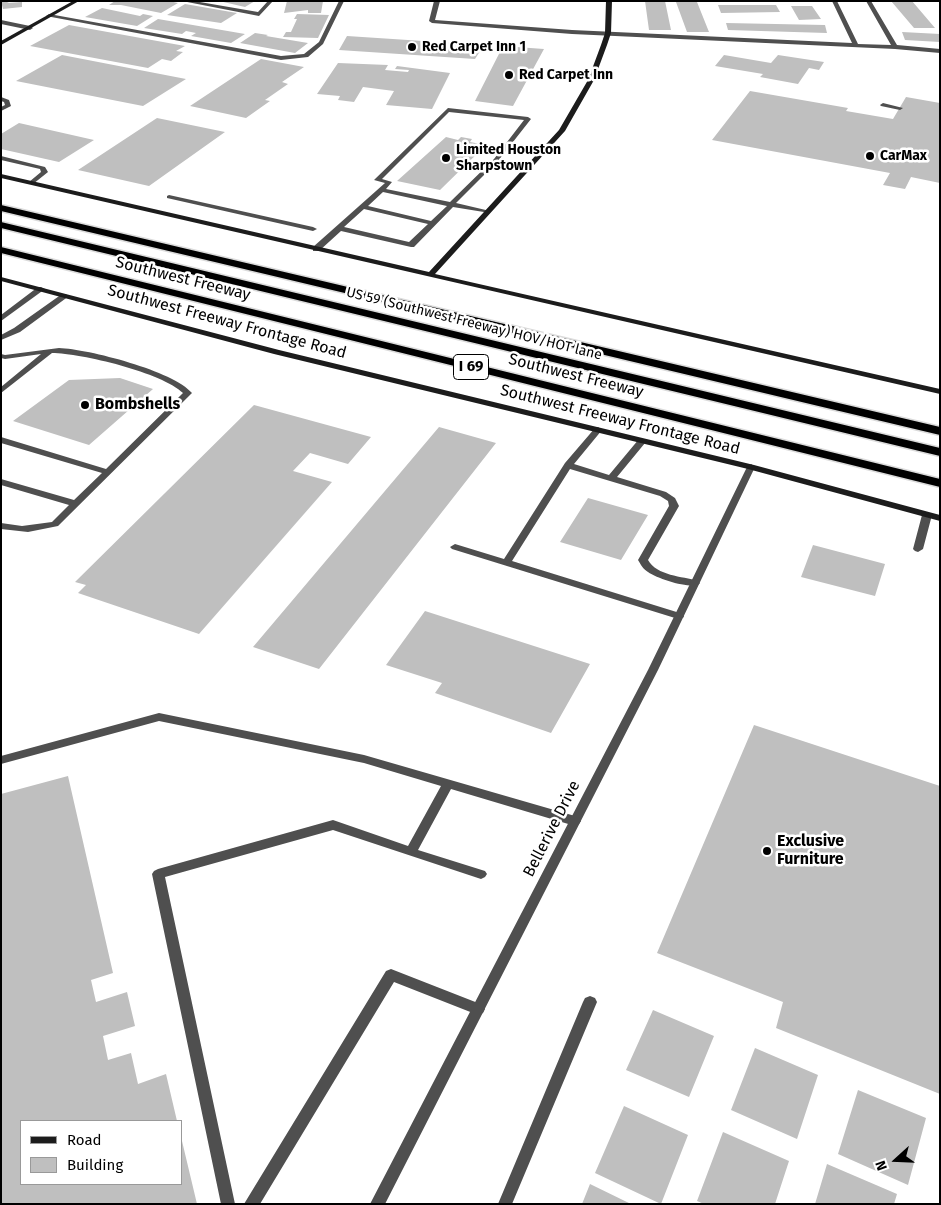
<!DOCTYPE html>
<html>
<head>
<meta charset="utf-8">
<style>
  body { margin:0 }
  #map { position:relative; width:941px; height:1205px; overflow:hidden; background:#fff; font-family:"Fira Sans",sans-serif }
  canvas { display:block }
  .frame { position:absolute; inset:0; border:2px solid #000; pointer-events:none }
  .legend { position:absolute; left:20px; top:1120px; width:162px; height:65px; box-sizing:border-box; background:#fff; border:1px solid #999; margin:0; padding:6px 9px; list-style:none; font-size:15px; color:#000 }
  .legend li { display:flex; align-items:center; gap:10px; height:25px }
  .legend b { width:25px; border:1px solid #999 }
  .north { position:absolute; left:871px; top:1135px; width:50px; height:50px; -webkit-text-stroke:4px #fff; paint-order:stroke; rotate:250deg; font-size:14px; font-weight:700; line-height:20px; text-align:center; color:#000 }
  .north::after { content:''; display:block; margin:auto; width:18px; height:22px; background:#000; clip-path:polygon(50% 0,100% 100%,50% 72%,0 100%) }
</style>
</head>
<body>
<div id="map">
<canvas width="941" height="1205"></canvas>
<div class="frame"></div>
<ul class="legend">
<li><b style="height:6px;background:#1c1c1c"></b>Road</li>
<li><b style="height:14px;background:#bfbfbf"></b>Building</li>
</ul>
<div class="north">N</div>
</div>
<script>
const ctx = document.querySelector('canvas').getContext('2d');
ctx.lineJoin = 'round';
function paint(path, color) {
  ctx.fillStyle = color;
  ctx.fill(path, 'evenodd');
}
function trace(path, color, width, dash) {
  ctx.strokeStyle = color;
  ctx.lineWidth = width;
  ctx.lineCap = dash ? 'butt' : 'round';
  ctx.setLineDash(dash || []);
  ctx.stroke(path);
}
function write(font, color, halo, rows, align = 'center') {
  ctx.font = font + ' "Fira Sans",sans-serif';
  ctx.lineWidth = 5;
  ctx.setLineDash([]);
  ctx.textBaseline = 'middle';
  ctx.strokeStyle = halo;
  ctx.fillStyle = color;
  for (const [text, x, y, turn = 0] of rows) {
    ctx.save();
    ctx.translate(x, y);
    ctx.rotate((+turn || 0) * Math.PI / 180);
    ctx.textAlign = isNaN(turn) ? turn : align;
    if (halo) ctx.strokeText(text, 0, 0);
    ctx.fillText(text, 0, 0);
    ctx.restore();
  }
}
const building = new Path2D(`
  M1,1H11L7,3L22,2V7L3,9Z
  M115,1H169L178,3L161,13L121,5H109Z
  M219,1H255L245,7Z
  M287,1H323L321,13H308V10L284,13Z
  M645,1H665L671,30H649Z
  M891,1H912L935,28H914Z
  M676,2H697L709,32H687Z
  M185,4L237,13L221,23L167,15Z
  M718,5H776L780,12L721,13Z
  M791,6H812L821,19L799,20Z
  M102,8L140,16L143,14L153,16L137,26L85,17Z
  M297,14L329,15L318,38L283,37L286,32H291L297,19H294Z
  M158,19L245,34L231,43L191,36L196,33L186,31L182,34L144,28Z
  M726,23L825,25L827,33L728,30Z
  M69,25L185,46L176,51L183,52L171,61L162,59L148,68L30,46Z
  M902,32L940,34V42L905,40Z
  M255,33L268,35L266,36L308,43L295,53L240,43Z
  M347,36L484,45L475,59L339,50Z
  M503,46L544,49L513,106L475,101Z
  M62,55L186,79L143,106L16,81Z
  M724,55L771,63L778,55L824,62L819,70L809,68L798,84L760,77L763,74L715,66Z
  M261,59L304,67L282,82L288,84L265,100L270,101L246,118L190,106Z
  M338,63L388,65L385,70L408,72L409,70L395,69L397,66L450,73L432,109L386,105L394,91L363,87L354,102L338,100L340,96L317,94Z
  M750,91L848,108L846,111L893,119L906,97L940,103V183L911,177L905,189L883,185L890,173L712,140Z
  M157,118L225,132L149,186L78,170Z
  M19,123L94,140L59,162L1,149V134Z
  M446,137L458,140L461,137L472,139L470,142L486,145L440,190L397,181Z
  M120,378L153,389L89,445L13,421L69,380Z
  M254,405L371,437L348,464L310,453L293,471L332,482L199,634L78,593L86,585L75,582Z
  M439,427L496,443L319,669L253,647Z
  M588,498L648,515L621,560L560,542Z
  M813,545L885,564L875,596L801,577Z
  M425,611L590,664L551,733L435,693L442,683L386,665Z
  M754,725L940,786V1094L776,1028L783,1002L657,953Z
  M68,776L113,973L91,980L96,1002L127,992L135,1026L103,1036L108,1060L131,1053L138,1084L166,1074L177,1121H21V1184H181L182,1141L197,1204H1V794Z
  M653,1010L714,1036L689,1097L626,1070Z
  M755,1048L818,1075L797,1139L731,1110Z
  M858,1090L926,1118L908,1185L838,1154Z
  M624,1106L688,1135L661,1204L595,1173Z
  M723,1132L789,1161L775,1204H704L697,1201Z
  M827,1164L897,1194L894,1204H815Z
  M590,1184L631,1204H582Z`);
const lane = new Path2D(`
  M182,1H194L258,12L268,1H273L259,16Z
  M339,1H344L323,44L308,57L281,60L46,16L49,14L281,56L304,54L319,42Z
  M434,1H440L435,20L572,30L852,43L832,1H837L858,44L891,45L866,1H871L897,45L940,49V53L895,49L572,34L432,23L429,21Z
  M1,20L30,26L33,28L30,30L1,24Z
  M1,97L9,100L11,106L1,111V107L5,105L4,102L1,101Z
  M883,103L903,108L900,110L881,106L880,105Z
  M448,108L528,117L531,119L498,161L456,203L490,211V213L453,207L414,247H411L341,231L319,251H313V247L385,183L374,180ZM449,112L524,120L494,159L450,202L386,189L392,182L382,179ZM383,192L447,206L431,221L368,206ZM364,209L428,224L409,242L344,227Z
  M1,156L45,167L48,172L33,184H29V182L41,172L40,169L1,160Z
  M169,195L313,227L317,229L313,231L167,198V196Z
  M59,348C88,349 174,371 192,393L58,526L28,532L1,529V523L22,526L52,522L69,505L1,485V479L74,500L102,473L1,443V437L106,469L183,393C163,373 81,353 52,353L1,393V387L41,354L5,359L1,358V354L5,355Z
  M598,427L602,430L574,464L609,475L639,439H645L646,441L645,443L617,477L666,492L675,498L679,506L648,560C657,576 682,576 698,581L700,583L698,585C687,588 658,579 648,572C643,569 641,565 638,560L669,506L668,501L660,496L570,469L512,561L683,614L684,616L683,618H675L452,549L450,547L455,544L504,559L565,463L595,428Z
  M927,512L932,515L923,549L918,552L915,551L913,549L922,515Z
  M159,713L364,755L575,816L579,818L581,821L579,824L575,826L451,789L418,850L485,871L487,874L485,877L481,879L333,830L165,877L235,1204H221L152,874L154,871L158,869L333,820L408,846L441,786L364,763L159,721L1,764V756Z
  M391,969L483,1005L485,1009L483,1013L478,1015L394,982L260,1204H244L386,971Z
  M590,996L595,998L597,1002L512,1204H498L583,1002L585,998Z`);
const street = new Path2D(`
  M38,287H41L45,289L1,321V315Z
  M62,294H65L69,296L20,332L1,340V335L14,328Z
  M751,464L755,467L658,670L385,1204H370L648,670L747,467Z`);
const secondary = new Path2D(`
  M73,1H79L1,45V41Z
  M606,1H612L611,33L607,45L594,80L565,131L435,274L940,389V394L1,178V174L429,272L559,130L588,80L601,45L605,33Z
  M1,277L279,350L754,465L940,515V521L748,469L274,354L1,281Z`);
const highway = new Path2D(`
  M1,205L940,427V435L1,211Z
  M1,222L940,448V456L1,228Z
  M1,247L940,479V487L1,253Z`);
const markers = [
  [412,47,5,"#000"],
  [509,75,5,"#000"],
  [870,156,5,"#000"],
  [446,158,5,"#000"],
  [85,405,5,"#000"],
  [767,851,5,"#000"]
];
const farPoinames = [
  ["Red Carpet Inn 1",422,47],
  ["Red Carpet Inn",519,75],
  ["Limited Houston",456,150],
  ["Sharpstown",456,166],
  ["CarMax",880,156]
];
const farStreetnames = [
  ["US 59 (Southwest Freeway) HOV/HOT lane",474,324,14]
];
const shields = [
  [471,367,35]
];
const shieldNames = [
  ["I 69",471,367]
];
const streetNames = [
  ["Southwest Freeway",183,279,14],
  ["Southwest Freeway Frontage Road",227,322,15],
  ["Southwest Freeway",576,376,14],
  ["Southwest Freeway Frontage Road",620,420,14],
  ["Bellerive Drive",552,829,-63]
];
const poiNames = [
  ["Bombshells",95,405],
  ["Exclusive",777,842],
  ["Furniture",777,860]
];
paint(building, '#bfbfbf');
trace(highway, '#dbdbdb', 3);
paint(lane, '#4f4f4f');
paint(street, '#4f4f4f');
paint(secondary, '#1c1c1c');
paint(highway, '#000');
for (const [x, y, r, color] of markers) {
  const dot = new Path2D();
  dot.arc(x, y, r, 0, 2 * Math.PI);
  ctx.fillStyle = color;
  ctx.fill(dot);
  trace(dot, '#fff', 2);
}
write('bold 14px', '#000', '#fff', farPoinames, 'left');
write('14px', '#000', '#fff', farStreetnames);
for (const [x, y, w] of shields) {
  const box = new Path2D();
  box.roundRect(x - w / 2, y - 12.5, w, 25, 4);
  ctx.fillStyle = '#fff';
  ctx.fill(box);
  trace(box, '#000', 1);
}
write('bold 15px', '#000', null, shieldNames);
write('16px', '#000', '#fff', streetNames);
write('bold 16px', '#000', '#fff', poiNames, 'left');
</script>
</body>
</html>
